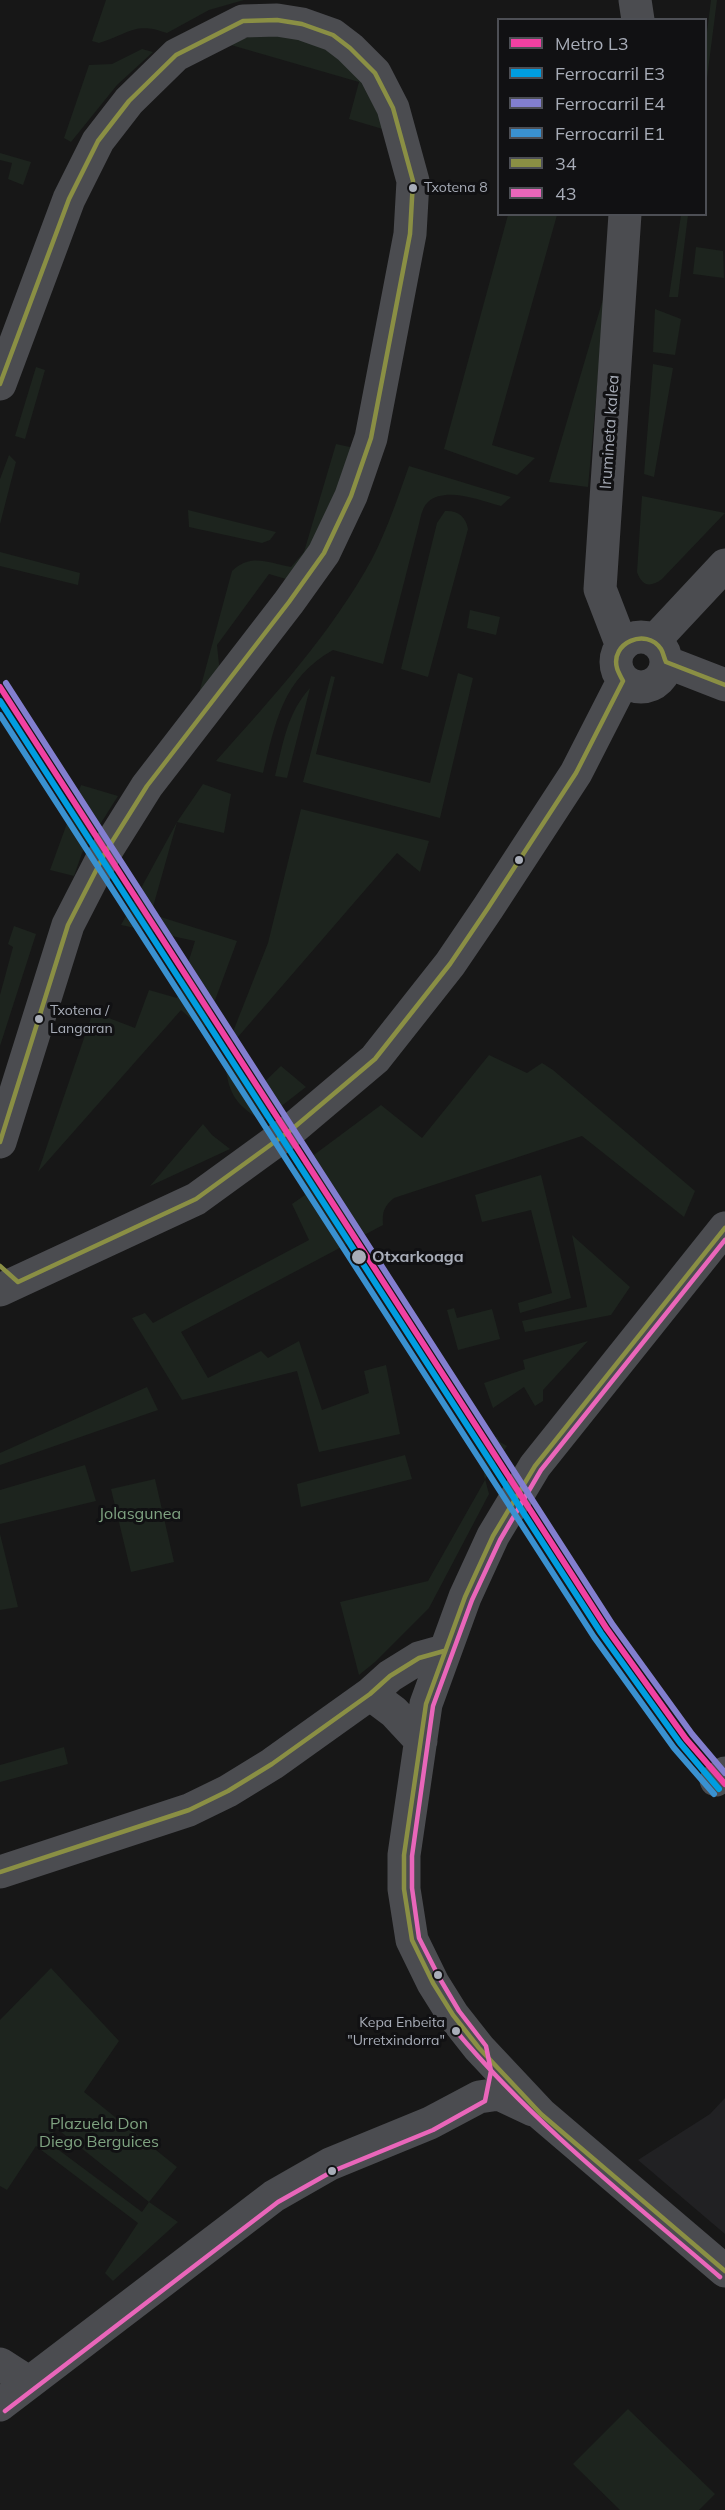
<!DOCTYPE html>
<html>
<head>
<meta charset="utf-8">
<style>
  body { margin:0 }
  #map { position:relative; width:725px; height:2510px; overflow:hidden; background:#171717; font-family:Mulish,sans-serif }
  canvas { display:block }
  .legend { position:absolute; left:497px; top:18px; width:210px; height:198px; box-sizing:border-box; background:#111113; border:2px solid #4d4f55; margin:0; padding:8px 10px; list-style:none; font-size:18px; color:#a8adb8 }
  .legend li { display:flex; align-items:center; gap:12px; height:30px }
  .legend b { width:30px; border:2px solid #4d4f55 }
</style>
</head>
<body>
<div id="map">
<canvas width="725" height="2510"></canvas>
<ul class="legend">
<li><b style="height:8px;background:#f140a2"></b>Metro L3</li>
<li><b style="height:8px;background:#009de0"></b>Ferrocarril E3</li>
<li><b style="height:8px;background:#827fcf"></b>Ferrocarril E4</li>
<li><b style="height:8px;background:#3a91d0"></b>Ferrocarril E1</li>
<li><b style="height:8px;background:#8a8f44"></b>34</li>
<li><b style="height:8px;background:#e966ba"></b>43</li>
</ul>
</div>
<script>
const ctx = document.querySelector('canvas').getContext('2d');
ctx.lineJoin = 'round';
function paint(path, color) {
  ctx.fillStyle = color;
  ctx.fill(path, 'evenodd');
}
function trace(path, color, width, dash) {
  ctx.strokeStyle = color;
  ctx.lineWidth = width;
  ctx.lineCap = dash ? 'butt' : 'round';
  ctx.setLineDash(dash || []);
  ctx.stroke(path);
}
function write(font, color, halo, rows, align = 'center') {
  ctx.font = font + ' Mulish,sans-serif';
  ctx.lineWidth = 6;
  ctx.setLineDash([]);
  ctx.textBaseline = 'middle';
  ctx.strokeStyle = halo;
  ctx.fillStyle = color;
  for (const [text, x, y, turn = 0] of rows) {
    ctx.save();
    ctx.translate(x, y);
    ctx.rotate((+turn || 0) * Math.PI / 180);
    ctx.textAlign = isNaN(turn) ? turn : align;
    if (halo) ctx.strokeText(text, 0, 0);
    ctx.fillText(text, 0, 0);
    ctx.restore();
  }
}
const built = new Path2D(`
  M725,2098V2234L638,2160L710,2114Z`);
const green = new Path2D(`
  M106,0H244L209,10L167,33C134,21 129,34 99,43L92,41Z
  M711,0H717L706,86V40Z
  M265,33L298,34L328,47L361,75L386,130L349,119L359,82L224,43Z
  M142,49L153,52L117,85L71,142L64,138L89,65L112,64Z
  M0,153L31,162L23,185L8,179L12,163L0,160Z
  M508,215H557L492,445L535,458L517,475L444,449Z
  M681,215H688L678,297H669Z
  M696,247L723,251L724,278L693,274Z
  M606,289L588,487L549,482Z
  M655,309L681,319L675,355L653,352Z
  M653,364L673,368L654,477L644,474Z
  M36,367L45,370L25,439L15,436Z
  M336,444L359,449L293,581L269,574L217,645L220,674L195,708L232,571C251,553 268,563 291,567L304,552Z
  M9,455L16,462L0,524V479Z
  M409,466L511,497L501,506C481,501 446,486 428,502C422,508 421,516 419,524L383,664L333,650C282,679 276,721 263,773L216,761C272,698 331,634 372,559C387,530 398,497 409,466Z
  M642,496L725,513L662,579C650,588 642,586 637,572Z
  M188,510L276,532L270,540L262,543L189,527Z
  M445,511C458,510 466,517 468,529L428,677L401,669L437,523Z
  M0,552L80,573L78,585L0,566Z
  M470,610L500,617L496,635L467,628Z
  M458,673L473,678L440,818L303,782L331,676L335,677L316,754L430,783Z
  M310,688L287,778L275,776C283,744 287,713 310,688Z
  M203,784L231,794L224,833L177,822L151,914L237,941L204,1030L181,1010L38,1172L93,1012L135,1028L149,990L177,998L195,941L121,925L177,822Z
  M81,785L118,796L82,853L74,876L50,870Z
  M301,809L429,841L420,872L397,853L225,1052L268,943Z
  M14,926L36,934L0,1046V995L13,947L8,944Z
  M489,1055L527,1073L542,1063L553,1070L695,1191L684,1217L582,1136L394,1198C384,1206 382,1212 383,1225L181,1332L208,1378L261,1351L268,1358L299,1341L322,1410L369,1393L364,1371L386,1365L400,1434L319,1452L297,1371L182,1400L132,1318L145,1313L153,1323L309,1240L292,1204L305,1195L295,1169L381,1105L422,1138Z
  M224,1058L259,1087L281,1066L306,1087L262,1121C232,1102 229,1093 224,1058Z
  M203,1124L212,1135L230,1149L150,1186Z
  M541,1175L571,1298L520,1313L518,1303L552,1293L531,1210L482,1222L475,1195Z
  M572,1235L630,1287L611,1315L525,1332L522,1321L587,1307Z
  M454,1308L457,1318L492,1309L500,1339L458,1350L447,1310Z
  M588,1341L543,1390V1401L535,1406L524,1387L493,1408L484,1383L525,1369L523,1360Z
  M147,1387L158,1410L0,1465V1453Z
  M497,1437L500,1442L507,1446L485,1479L489,1494L429,1608L375,1662L359,1675L340,1602L428,1581L485,1480L479,1444Z
  M405,1455L412,1479L301,1507L297,1484Z
  M85,1465L96,1501L0,1524V1490Z
  M155,1479L174,1562L131,1572L111,1489Z
  M0,1534L18,1607L0,1610Z
  M64,1747L68,1764L0,1782V1765Z
  M51,1968L119,2041L84,2092L177,2167L149,2202L178,2222L113,2281L105,2273L138,2223L36,2146L7,2190L0,2186V2020ZM56,2128L149,2202L142,2212L48,2142Z
  M628,2409L715,2494L699,2510H620L573,2464Z`);
const minor = new Path2D(`
  M635,0L638,20
  M0,384L69,199L98,141L129,101L176,55L243,21L277,20L302,24L333,35L350,48L375,73L393,108L413,181L410,234L371,438L351,496L324,553L289,602L147,786L105,853L68,925L0,1142
  M616 662a25 25 0 1 1 50 0a25 25 0 1 1-50 0Z
  M654,641L725,565
  M622,646L600,589L625,214
  M666,662L725,685
  M725,1228L535,1466L493,1536L465,1597L426,1704L404,1855V1889L412,1940L433,1983L453,2015L479,2048L541,2114L725,2271
  M0,1290L196,1199L291,1130L375,1059L450,964L488,908L576,773L623,681
  M370,1694L394,1712L421,1741
  M716,1780L725,1773
  M0,1872L189,1810L228,1791L272,1764L370,1694L390,1676L419,1658L444,1651
  M0,2364L28,2382
  M0,2405L274,2196L330,2164L430,2123L479,2097L499,2094L533,2110`);
const bus1 = new Path2D(`
  M0,384L69,199L98,141L129,101L176,55L243,21L277,20L302,24L333,35L350,48L375,73L393,108L413,181L410,234L371,438L351,496L324,553L289,602L147,786L105,853L68,925L0,1142
  M725,1228L535,1466L493,1536L465,1597L426,1704L404,1855V1889L412,1940L433,1983L453,2015L479,2048L541,2114L725,2271
  M0,1266L18,1282L196,1199L291,1130L375,1059L450,964L488,908L576,773L623,681C621,677 618,672 617,668C610,643 646,627 661,649C663,652 664,658 666,662L725,685
  M0,1872L189,1810L228,1791L272,1764L370,1694L390,1676L419,1658L444,1651`);
const bus2 = new Path2D(`
  M456,2031C534,2124 628,2198 720,2277
  M5,2411L278,2202L333,2171L433,2130L485,2101L491,2071L486,2046L459,2011L440,1979L419,1938L412,1888V1856L433,1706L472,1600L500,1540L541,1470L725,1240`);
const rail1 = new Path2D(`
  M0,701L601,1633L680,1743L719,1789`);
const rail2 = new Path2D(`
  M6,683L613,1625L692,1734L725,1773`);
const rail3 = new Path2D(`
  M0,715L594,1637L674,1748L714,1794`);
const metro1 = new Path2D(`
  M0,687L607,1629L686,1739L725,1784`);
const markers = [
  [413,188,5,"#a8adb8"],
  [519,860,5,"#a8adb8"],
  [39,1019,5,"#a8adb8"],
  [359,1257,8,"#a8adb8"],
  [438,1975,5,"#a8adb8"],
  [456,2031,5,"#a8adb8"],
  [332,2171,5,"#a8adb8"]
];
const busNames = [
  ["Txotena 8",424,188],
  ["Txotena /",50,1011],
  ["Langaran",50,1029],
  ["Kepa Enbeita",445,2023,"right"],
  ["\"Urretxindorra\"",445,2041,"right"]
];
const streetNames = [
  ["Irumineta kalea",610,432,-86]
];
const stopNames = [
  ["Otxarkoaga",372,1257]
];
const parkNames = [
  ["Jolasgunea",140,1514],
  ["Plazuela Don",99,2124],
  ["Diego Berguices",99,2142]
];
paint(built, '#212123');
paint(green, '#1d241e');
trace(minor, '#4b4c50', 33);
trace(bus1, '#8a8f44', 4.5);
trace(bus2, '#e966ba', 4.5);
trace(rail1, '#009de0', 6);
trace(rail2, '#827fcf', 6);
trace(rail3, '#3a91d0', 6);
trace(metro1, '#f140a2', 6);
for (const [x, y, r, color] of markers) {
  const dot = new Path2D();
  dot.arc(x, y, r, 0, 2 * Math.PI);
  ctx.fillStyle = color;
  ctx.fill(dot);
  trace(dot, '#111113', 2);
}
write('14px', '#a8adb8', '#111113', busNames, 'left');
write('16px', '#a8adb8', '#111113', streetNames);
write('bold 16px', '#a8adb8', '#111113', stopNames, 'left');
write('16px', '#7fa381', '#111113', parkNames);
</script>
</body>
</html>
